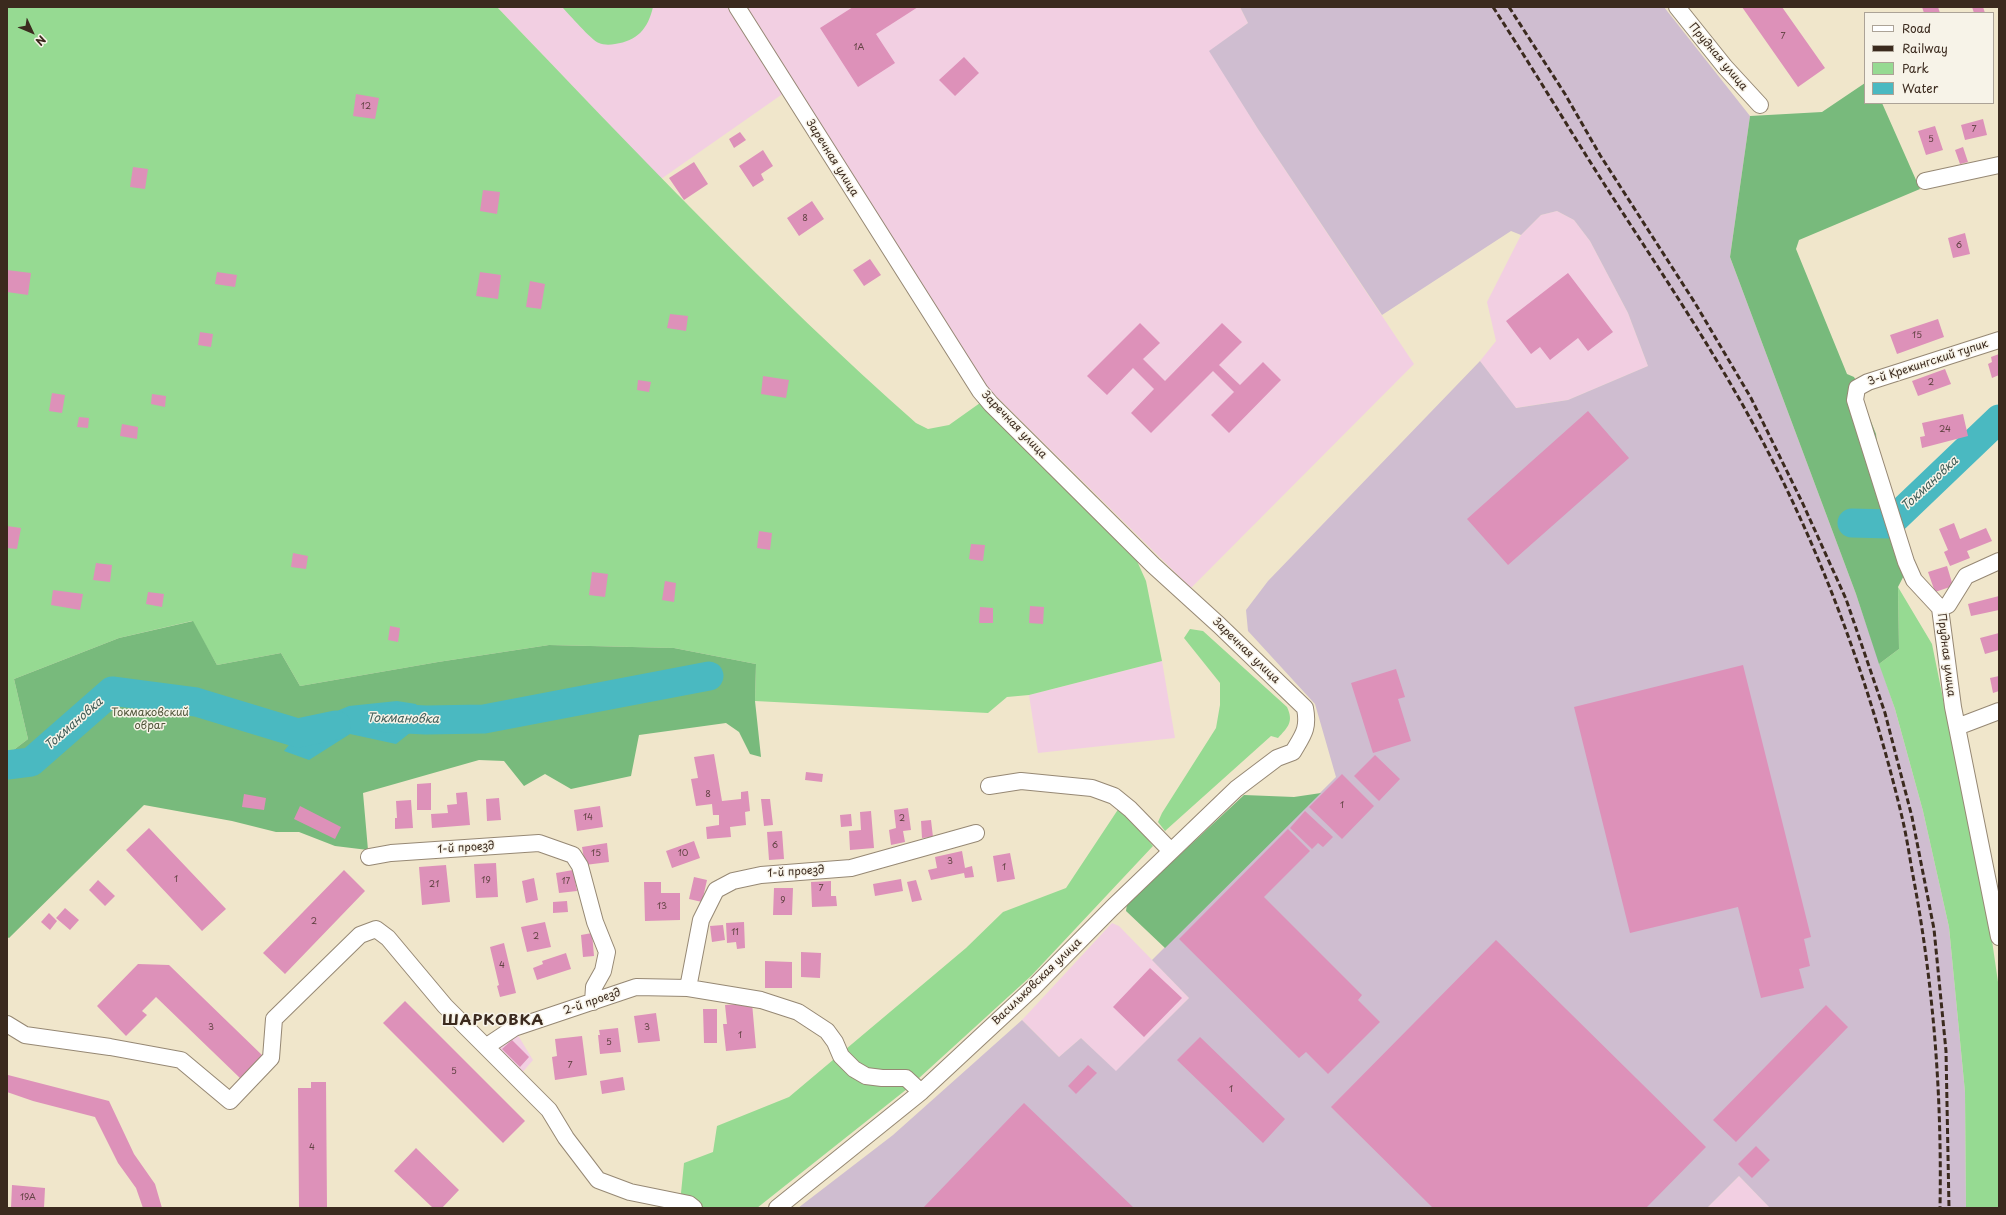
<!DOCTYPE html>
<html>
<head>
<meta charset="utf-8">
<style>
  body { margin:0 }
  #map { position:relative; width:2006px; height:1215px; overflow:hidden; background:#f0e6cb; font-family:"Playpen Sans",sans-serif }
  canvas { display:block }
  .frame { position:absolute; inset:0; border:8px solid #3b2a1e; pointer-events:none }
  .legend { position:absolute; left:1864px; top:12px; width:130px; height:92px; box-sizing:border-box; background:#f7f3e8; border:1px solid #aca397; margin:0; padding:5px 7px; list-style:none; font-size:12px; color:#3b2a1e }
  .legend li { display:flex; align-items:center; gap:8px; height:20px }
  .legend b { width:20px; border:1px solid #aca397 }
  .north { position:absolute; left:12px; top:12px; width:40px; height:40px; -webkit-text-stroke:3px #f7f3e8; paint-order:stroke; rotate:134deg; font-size:11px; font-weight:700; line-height:16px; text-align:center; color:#3b2a1e }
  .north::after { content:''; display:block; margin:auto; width:14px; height:18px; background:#3b2a1e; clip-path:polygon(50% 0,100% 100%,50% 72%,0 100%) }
</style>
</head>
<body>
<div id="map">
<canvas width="2006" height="1215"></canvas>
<div class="frame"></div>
<ul class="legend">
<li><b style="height:5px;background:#fff"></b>Road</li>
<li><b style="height:5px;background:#3b2a1e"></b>Railway</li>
<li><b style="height:11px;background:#96da92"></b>Park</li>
<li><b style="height:11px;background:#4ab9c1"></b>Water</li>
</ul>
<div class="north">N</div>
</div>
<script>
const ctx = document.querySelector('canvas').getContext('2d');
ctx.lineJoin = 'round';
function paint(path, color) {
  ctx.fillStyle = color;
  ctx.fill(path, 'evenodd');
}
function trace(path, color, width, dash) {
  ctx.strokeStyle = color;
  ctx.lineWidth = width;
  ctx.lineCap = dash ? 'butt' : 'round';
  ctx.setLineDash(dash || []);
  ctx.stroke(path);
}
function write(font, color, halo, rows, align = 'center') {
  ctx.font = font + ' "Playpen Sans",sans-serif';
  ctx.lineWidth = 3;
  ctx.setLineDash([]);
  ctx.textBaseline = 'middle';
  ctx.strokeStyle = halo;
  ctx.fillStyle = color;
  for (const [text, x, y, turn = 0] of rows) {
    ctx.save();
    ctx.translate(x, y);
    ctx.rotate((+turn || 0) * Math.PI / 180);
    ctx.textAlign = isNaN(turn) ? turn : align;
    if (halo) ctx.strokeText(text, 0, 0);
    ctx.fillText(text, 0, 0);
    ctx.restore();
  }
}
const built = new Path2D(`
  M497,7H728L784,93L661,179Z
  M745,7H1240L1248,23L1210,51L1258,129L1414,364L1191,588L987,387Z
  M1557,211L1574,220L1590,241L1628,313L1648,366L1568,400L1515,408L1480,361L1496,341L1487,302L1521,235L1541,215Z
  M1162,661L1175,738L1038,753L1029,695Z
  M1112,923L1119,926L1189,998L1116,1072L1081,1038L1059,1057L1022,1020Z
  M516,1032L533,1060L521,1074L497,1050L499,1046Z
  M1739,1176L1770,1208H1707Z`);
const industrial = new Path2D(`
  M1240,7H1664L1750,116L1730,257L1856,594L1895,709L1923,811L1949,927L1965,1092L1966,1208H1770L1739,1176L1707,1208H798L893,1135L1022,1020L1059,1057L1081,1038L1116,1071L1189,998L1152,960L1336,777L1315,704L1248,631L1246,610L1268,581L1480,361L1516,408L1568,400L1648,366L1628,313L1590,241L1574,220L1557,211L1541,215L1521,235L1511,231L1382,315L1258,129L1209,51L1248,23Z`);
const green = new Path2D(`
  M7,7H497C633,149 769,293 916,423L928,429L949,425L980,403L1137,561L1146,581L1162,661L1029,695L1007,697L988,713L755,701L756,664L674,648L549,645L438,662L300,686L281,653L217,665L192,621L119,638L14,679L28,739L7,755Z
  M562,7H653C648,29 637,41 615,44C610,45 603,45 599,43C591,40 569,14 562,7Z
  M1898,587L1932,644L1954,753L1982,871L1999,989V1208H1966L1965,1092L1949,927L1923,811L1895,709L1879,664L1899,649Z
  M1190,629L1203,631L1287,707C1294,722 1288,727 1278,738L1271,736L1165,831L1158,822L1162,813L1216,728L1220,705V683L1184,638Z
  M1119,808L1137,826L1153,846L1031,976L907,1089L757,1208H677L681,1193L684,1163L713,1152L717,1126L789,1097L966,948L1003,912L1066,888Z`);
const forest = new Path2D(`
  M1865,83V103H1882L1920,189L1799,240L1796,249L1847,374L1854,377L1863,393L1862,399L1876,434L1879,460L1913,558L1898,587L1899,649L1879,664L1856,594L1730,257L1750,116L1822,112Z
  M193,621L217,665L281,653L300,686L438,662L549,645L674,648L756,664L755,701L761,757L750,754L739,732L726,723L639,735L631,776L571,789L545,774L524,786L504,761L479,760L363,793L368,850L335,846L299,832H276L232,821L144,805L9,938L7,937V755L28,739L14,679L119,638Z
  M1321,793L1165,948L1126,911L1127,904L1244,795L1294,797Z`);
const water = new Path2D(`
  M397,701L416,704L426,720L396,744L350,734L309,760L284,751L306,724L349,706Z`);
const river = new Path2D(`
  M1852,523L1889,524L1999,419
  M386,718L426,720L484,719L709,676
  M7,765L31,762L112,691L196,702L298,733L336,725`);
const building = new Path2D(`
  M853,7H918L876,34L895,63L858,87L820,28Z
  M1742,7H1782L1825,68L1798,87Z
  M1922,7H1938L1940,13H1924Z
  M1972,7H1983L1985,13H1974Z
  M964,57L979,73L955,96L939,80Z
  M356,94L379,98L375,119L353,116Z
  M1983,119L1987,135L1965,140L1961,125Z
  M1935,126L1943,150L1926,155L1918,131Z
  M740,132L746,140L734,148L729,139Z
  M1963,147L1968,162L1960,164L1955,150Z
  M763,150L773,166L761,174L764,180L753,187L739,166Z
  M694,162L708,184L684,200L669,178Z
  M133,167L148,169L145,189L130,187Z
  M483,190L500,192L497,214L480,211Z
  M812,201L824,219L799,236L787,218Z
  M1965,233L1970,254L1953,258L1948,238Z
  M870,259L881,275L864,286L853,270Z
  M7,270L31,273L28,295L7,292Z
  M217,272L237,275L235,287L215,284Z
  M480,272L501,275L498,299L476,296Z
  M1568,273L1613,332L1588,351L1578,338L1550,360L1540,347L1531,354L1506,321Z
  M530,281L545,284L541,309L526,307Z
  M670,314L688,316L686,331L667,328Z
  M1938,319L1944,337L1897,354L1890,335Z
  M1140,323L1160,343L1143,359L1165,381L1222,323L1242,342L1219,365L1240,385L1263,362L1281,380L1229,433L1211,415L1234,392L1213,371L1151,433L1131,413L1154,389L1133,368L1107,395L1087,376Z
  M200,332L213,334L211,347L198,345Z
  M1999,354V375L1992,378L1988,364L1992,362L1991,357Z
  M1945,369L1951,384L1918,396L1912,381Z
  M763,376L789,380L786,398L761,394Z
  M638,380L651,382L649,392L637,390Z
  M52,393L65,395L62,413L49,411Z
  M152,394L166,396L165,407L151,404Z
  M1588,411L1629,458L1508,565L1467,519Z
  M1963,414L1968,436L1922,448L1920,437L1925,436L1922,423Z
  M79,417L89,418L88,428L77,427Z
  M122,424L138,427L137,439L120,436Z
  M1954,523L1960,539L1986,528L1992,541L1967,551L1970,558L1950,566L1944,552L1948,550L1939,529Z
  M7,526L21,528L17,549L7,548Z
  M759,531L772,533L770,550L757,548Z
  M971,544L985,545L983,561L969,559Z
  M293,553L308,556L306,569L291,567Z
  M96,563L112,565L110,582L93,580Z
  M1947,566L1953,586L1935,592L1928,572Z
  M592,572L608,574L605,597L589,595Z
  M665,581L676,583L674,602L662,600Z
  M53,590L83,594L80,610L51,605Z
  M148,592L164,594L162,607L146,604Z
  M1999,596V610L1971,616L1968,604Z
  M1030,606L1044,607L1043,624L1029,623Z
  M980,607L993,608V623H979Z
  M390,626L400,628L398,642L388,640Z
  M1999,633V650L1985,654L1980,638Z
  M1743,665L1811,937L1804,939L1810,966L1799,969L1804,988L1761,998L1738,907L1630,933L1574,707Z
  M1396,669L1405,697L1398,699L1411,741L1373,753L1351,683Z
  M1999,676V691L1993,693L1990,678Z
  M714,754L722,801L741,799V792L748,791L750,811L745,812L746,825L730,827L731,837L707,839L706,827L719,825V815H713L712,804L696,806L691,779L698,778L694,757Z
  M1375,755L1400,779L1379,801L1354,776Z
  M806,772L823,774L822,782L805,780Z
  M1342,774L1374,806L1342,839L1309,807Z
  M431,783V810H417V784Z
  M467,792L470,825L432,828L431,814L448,813L447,805L457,804L456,793Z
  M244,794L266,798L264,810L242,807Z
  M499,798L501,820L487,821L486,799Z
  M761,799H770L773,825L764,826Z
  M411,800L413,828L395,829V818H397L396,801Z
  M300,806L341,827L335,839L294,819Z
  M600,806L603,827L577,831L574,810Z
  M908,808L911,830L903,831L905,842L891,845L889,830L896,828L894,810Z
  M871,811L874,848L850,850L849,831L861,830L860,812Z
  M1305,811L1333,837L1323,847L1318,843L1312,849L1290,828Z
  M851,814L852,826L841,827L840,815Z
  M931,820L933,837L922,838L921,821Z
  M149,828L226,909L202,931L126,850Z
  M1288,829L1310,851L1264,897L1362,995L1358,1000L1380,1022L1328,1074L1306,1052L1299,1058L1179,939Z
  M782,831L784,859L769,860L767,832Z
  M694,841L700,858L672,868L666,851Z
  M607,843L609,862L585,865L582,847Z
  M962,851L965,868L972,866L974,877L965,878L964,873L931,880L928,870L937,868L935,857Z
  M1010,853L1015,879L997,882L993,856Z
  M496,863L498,897L476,898L474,864Z
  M446,865L450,902L422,905L419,867Z
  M344,870L365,891L285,974L263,953Z
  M573,870L577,891L559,893L556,873Z
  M694,877L707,880L702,902L689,899Z
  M534,878L538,900L526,903L522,881Z
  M901,879L903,891L875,896L873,884Z
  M98,880L115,896L105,906L89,890Z
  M916,880L922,900L912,902L907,882Z
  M831,881V896H836L837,906L812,907L811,882Z
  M644,882H661V893H680V920L645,921Z
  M774,888H793L792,915H773Z
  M567,901L568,912L553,913V902Z
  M65,908L79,920L70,930L56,918Z
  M49,913L57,921L50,930L41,922Z
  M545,922L551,947L527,952L521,927Z
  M744,922L745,948L737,949L736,942L727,943L726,923Z
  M723,925L725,940L712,942L710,926Z
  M592,933L594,956L583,957L581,935Z
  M1496,940L1706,1147L1646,1208H1433L1331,1107Z
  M504,943L516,993L500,997L497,986L499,985L490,947Z
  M801,952L821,953L820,978L801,977Z
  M566,953L571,969L537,980L533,968L543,964L542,961Z
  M765,961L792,962V988H765Z
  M138,964L169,965L263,1056L241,1079L156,997L142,1011L147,1015L126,1036L97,1006Z
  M1150,968L1182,998L1144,1037L1113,1007Z
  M405,1001L525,1121L503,1143L383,1023Z
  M752,1003L756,1048L726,1051L723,1024H727L725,1005Z
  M1826,1005L1848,1027L1736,1142L1713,1120Z
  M703,1009H717V1043H704Z
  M656,1013L660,1041L638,1043L634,1016Z
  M618,1028L621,1052L600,1054L598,1035H600L599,1030Z
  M582,1036L587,1075L555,1080L552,1057L557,1056L555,1039Z
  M1200,1037L1285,1119L1263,1143L1177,1060Z
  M512,1040L529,1057L520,1067L502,1049Z
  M1088,1065L1097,1073L1076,1094L1068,1086Z
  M8,1075L109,1101L134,1154L155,1184L162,1208H143L136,1188L118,1163L95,1117L33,1101L7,1092Z
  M623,1077L625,1090L602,1094L600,1081Z
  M311,1082H326L327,1208H299L298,1088H311Z
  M1024,1103L1134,1208H923Z
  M1756,1146L1770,1160L1752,1178L1738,1164Z
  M416,1148L459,1190L442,1208H433L394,1171Z
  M12,1185L45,1188L44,1208H11Z`);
const minor = new Path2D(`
  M737,7L980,391L991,404L1153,565L1219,625L1305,708C1309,729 1303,735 1293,752L1277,758L1236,789L1112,908L1033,988L921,1092L777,1208
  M1677,7L1725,67L1760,105
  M1925,181L1999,165
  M1999,340L1868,382L1857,388L1855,400L1906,562L1914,580L1940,608L1953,707L1999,937
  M1940,608L1948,605L1966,576L1999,561
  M1957,727L1999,711
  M989,786L1021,781L1092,788L1114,796L1130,809L1171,851
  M369,857L391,853L539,843L573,855L580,866L595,922L607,952L603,971L594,987L593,1002
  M688,988L701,920L716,890L733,881L761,875L851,868L976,833
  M7,1024L25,1035L110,1047L181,1060L230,1101L271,1058L274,1019L360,935L376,929L388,938L445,1006L549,1110L566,1138L598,1180L630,1192L689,1204L694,1208
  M487,1046L514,1028L636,987L688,988L761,1000L798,1012L827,1031L835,1042L841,1056L854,1069L866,1076L882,1078H906L921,1092`);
const rail = new Path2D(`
  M1493,7C1536,73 1576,141 1619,207C1661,272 1703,335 1741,402C1814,530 1868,674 1902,817C1907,838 1910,860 1914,881C1934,989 1942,1099 1940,1208
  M1509,7L1565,94L1600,155L1695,303L1751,398L1803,504L1846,599L1885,713L1912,817L1934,929L1946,1051L1949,1208`);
const numberNames = [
  ["7",1783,37],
  ["1А",859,48],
  ["12",366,107],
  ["7",1974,130],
  ["5",1931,140],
  ["8",805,219],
  ["6",1959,246],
  ["15",1917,336],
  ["2",1931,383],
  ["24",1945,430],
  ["8",708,795],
  ["1",1342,806],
  ["14",588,818],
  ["2",902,819],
  ["6",775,846],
  ["15",596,854],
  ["10",683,854],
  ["3",950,862],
  ["1",1004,868],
  ["1",176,880],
  ["19",486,881],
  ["17",566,882],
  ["21",434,885],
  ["7",821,889],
  ["9",783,901],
  ["13",662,907],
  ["2",314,922],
  ["11",735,933],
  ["2",536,937],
  ["4",502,966],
  ["3",211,1028],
  ["3",647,1028],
  ["1",740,1036],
  ["5",609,1043],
  ["7",570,1066],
  ["5",454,1072],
  ["1",1231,1090],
  ["4",312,1148],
  ["19А",28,1198]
];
const streetNames = [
  ["Прудная улица",1718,57,50],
  ["Заречная улица",832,158,58],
  ["3-й Крекингский тупик",1928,363,-18],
  ["Заречная улица",1014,425,46],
  ["Заречная улица",1246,651,44],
  ["Прудная улица",1946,655,83],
  ["1-й проезд",466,848,-4],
  ["1-й проезд",796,872,-4],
  ["Васильковская улица",1037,982,-44],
  ["2-й проезд",592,1002,-19]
];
const parkNames = [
  ["Токмаковский",150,713],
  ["овраг",150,726]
];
const waterNames = [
  ["Токмановка",1930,484,-43],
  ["Токмановка",403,719,1],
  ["Токмановка",74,724,-41]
];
const districtNames = [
  ["ШАРКОВКА",493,1021]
];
paint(built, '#f2cfe2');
paint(industrial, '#cfbdd0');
paint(green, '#96da92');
paint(forest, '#78ba7c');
paint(water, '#4ab9c1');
trace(river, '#4ab9c1', 29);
paint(building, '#dd91b9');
trace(minor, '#968874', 18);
trace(minor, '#fff', 16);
trace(rail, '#3b2a1e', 3, [6, 3]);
write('9px', '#644445', null, numberNames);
write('11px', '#3b2a1e', '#f7f3e8', streetNames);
write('11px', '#52563b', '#f7f3e8', parkNames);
write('italic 12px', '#405c57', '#f7f3e8', waterNames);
ctx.letterSpacing = '1px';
write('bold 15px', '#3b2a1e', '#f7f3e8', districtNames);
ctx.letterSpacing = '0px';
</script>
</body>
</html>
